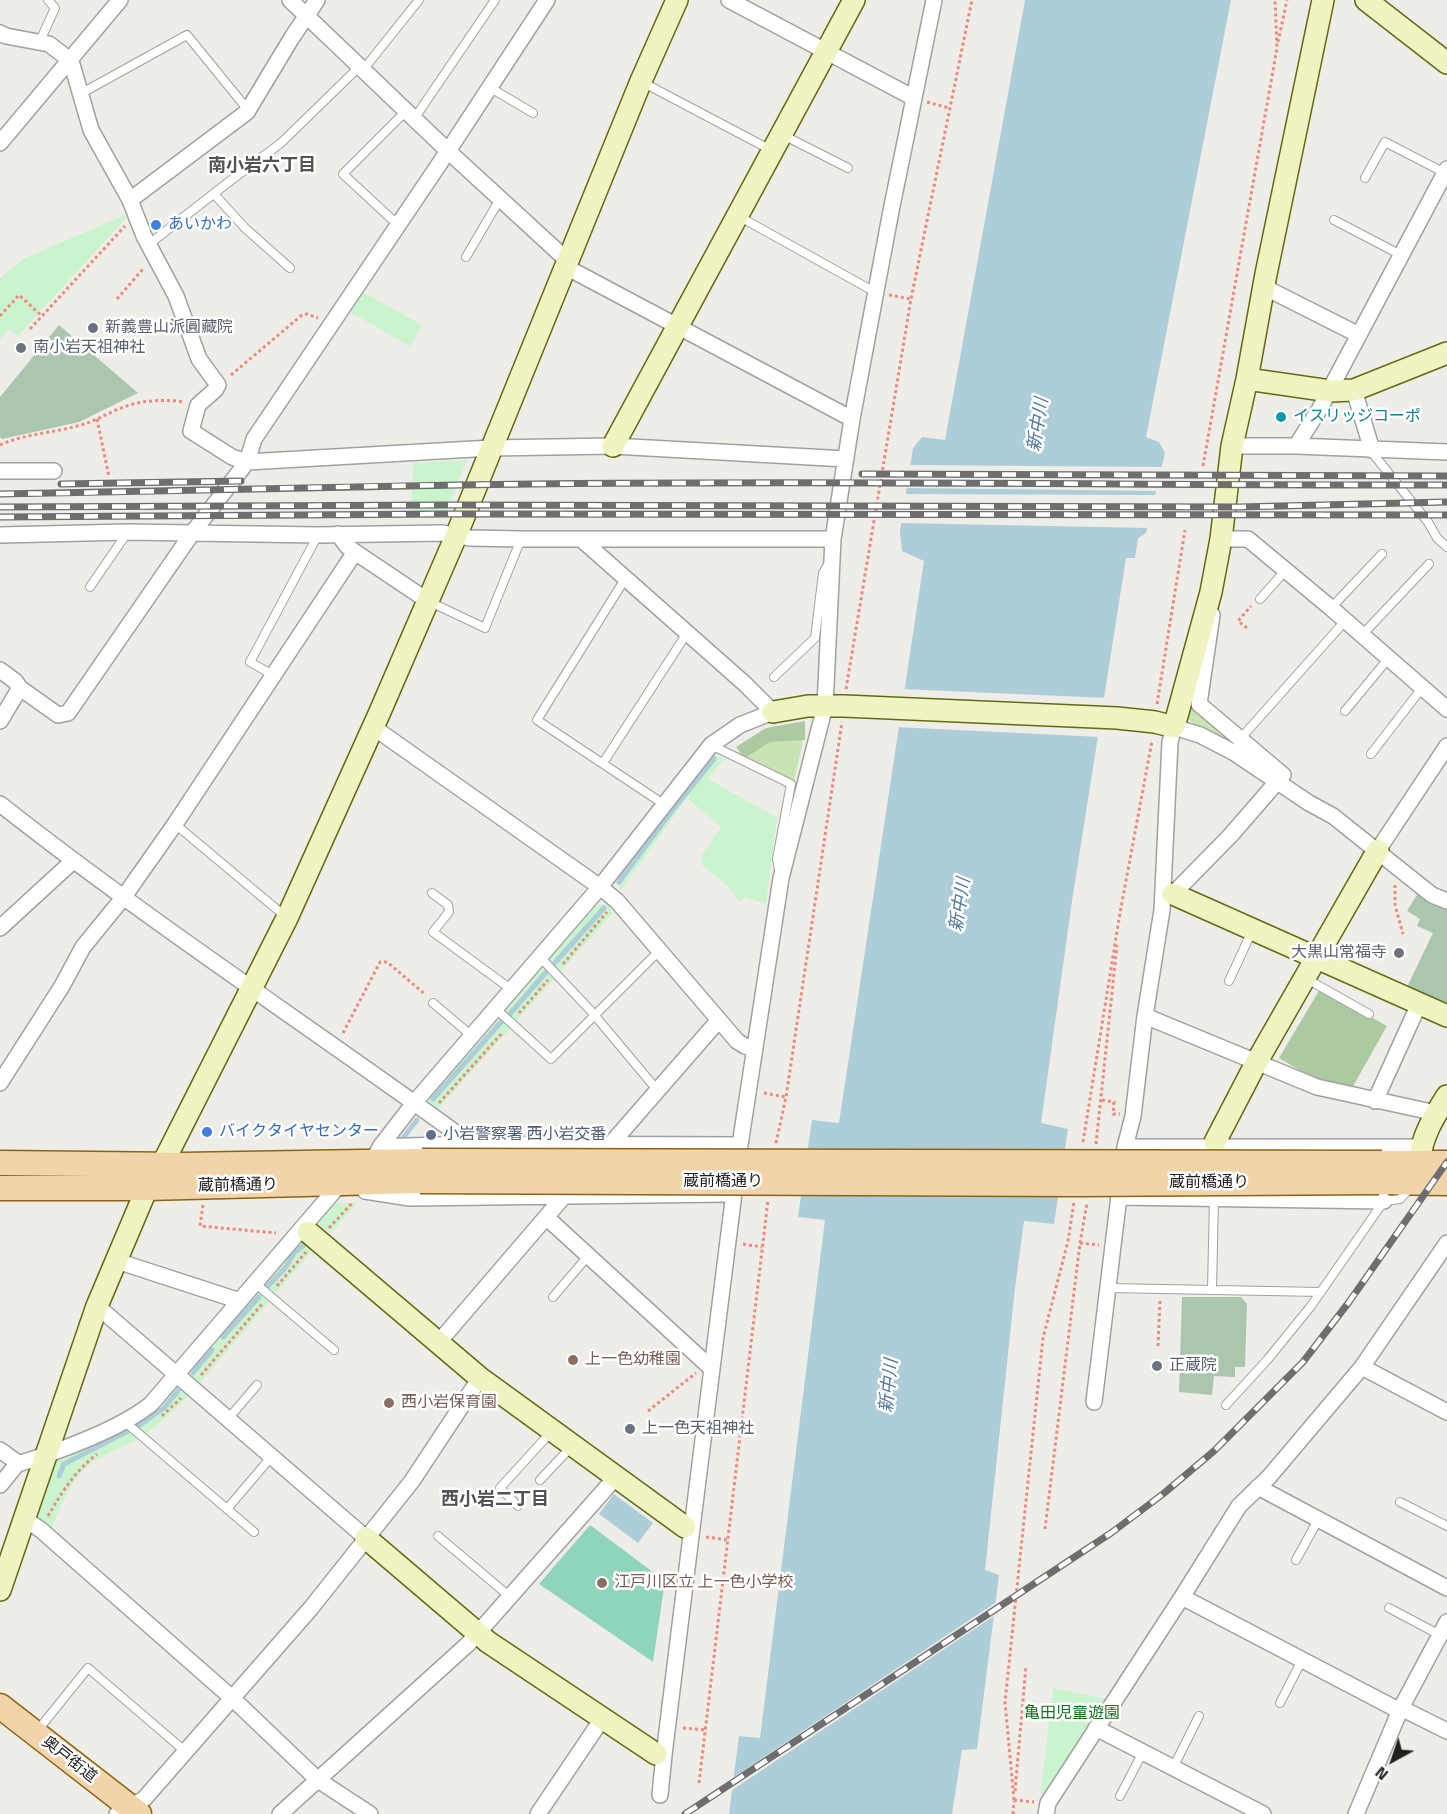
<!DOCTYPE html>
<html>
<head>
<meta charset="utf-8">
<style>
  body { margin:0 }
  #map { position:relative; width:1447px; height:1814px; overflow:hidden; background:#efede7; font-family:"Titillium Web",sans-serif }
  canvas { display:block }
  .north { position:absolute; left:1363px; top:1730px; width:60px; height:60px; -webkit-text-stroke:4px #fff; paint-order:stroke; rotate:220deg; font-size:16px; font-weight:700; line-height:24px; text-align:center; color:#202020 }
  .north::after { content:''; display:block; margin:auto; width:21px; height:27px; background:#202020; clip-path:polygon(50% 0,100% 100%,50% 72%,0 100%) }
</style>
</head>
<body>
<div id="map">
<canvas width="1447" height="1814"></canvas>
<div class="north">N</div>
</div>
<script>
const ctx = document.querySelector('canvas').getContext('2d');
ctx.lineJoin = 'round';
function paint(path, color) {
  ctx.fillStyle = color;
  ctx.fill(path, 'evenodd');
}
function trace(path, color, width, dash) {
  ctx.strokeStyle = color;
  ctx.lineWidth = width;
  ctx.lineCap = dash ? 'butt' : 'round';
  ctx.setLineDash(dash || []);
  ctx.stroke(path);
}
function write(font, color, halo, rows, align = 'center') {
  ctx.font = font + ' "Titillium Web","Noto Sans JP",sans-serif';
  ctx.lineWidth = 5;
  ctx.setLineDash([]);
  ctx.textBaseline = 'middle';
  ctx.strokeStyle = halo;
  ctx.fillStyle = color;
  for (const [text, x, y, turn = 0] of rows) {
    ctx.save();
    ctx.translate(x, y);
    ctx.rotate((+turn || 0) * Math.PI / 180);
    ctx.textAlign = isNaN(turn) ? turn : align;
    if (halo) ctx.strokeText(text, 0, 0);
    ctx.fillText(text, 0, 0);
    ctx.restore();
  }
}
const grass = new Path2D(`
  M1206,638L1195,706L1275,771L1226,740L1195,726L1187,716Z
  M802,729H806L794,780L737,753L747,746Z`);
const forest = new Path2D(`
  M805,721V740L770,742L745,758L736,747L766,728Z
  M1320,989L1387,1026L1352,1088L1314,1079L1279,1058Z`);
const cemetery = new Path2D(`
  M59,325L138,393L79,422L2,439L0,437V397Z
  M1421,888L1447,903V1005L1407,987L1433,933L1417,926L1420,919L1407,911Z
  M1182,1297H1241L1247,1304L1245,1367H1235V1377L1214,1376L1212,1395L1179,1392Z`);
const park = new Path2D(`
  M125,215L127,217L18,336L9,329L0,340V278L23,259Z
  M359,290L422,325L410,346L346,310Z
  M467,460L444,518H411L413,463Z
  M714,755L724,758L708,779L777,818L766,904L745,897L740,902L729,887L703,866L701,856L721,827L687,798L621,890L616,883L619,876L710,758Z
  M598,904L608,905L613,913L437,1110L429,1103L430,1094Z
  M333,1203H357L331,1233L321,1226L319,1220Z
  M301,1240L314,1249L199,1384L191,1375L190,1369Z
  M175,1386L182,1387L189,1395C174,1411 159,1425 140,1437C122,1449 103,1452 87,1467C69,1483 61,1506 52,1528L34,1517L51,1462L135,1423Z
  M1053,1688L1106,1699L1044,1796L1041,1789Z`);
const pitch = new Path2D(`
  M590,1525L665,1581L653,1662L539,1584Z`);
const water = new Path2D(`
  M1025,0H1231L1146,437L1159,442L1165,453L1146,533L1138,538L1135,558H1126L1072,901L1041,1123L1068,1129L1054,1224L1024,1221L1015,1288L985,1570L999,1575L977,1749L962,1750L952,1814H729L739,1736L760,1738L825,1220L798,1217L812,1120L839,1123L924,561L902,551L900,532L913,448L922,437L945,440Z
  M614,1494L653,1523L638,1543L599,1514Z`);
const pier = new Path2D(`
  M907,465L1165,467L1159,491L903,488Z
  M902,494L1158,495L1150,528L898,523Z
  M901,689L1107,698L1101,737L895,727Z
  M998,1601L997,1614L729,1792L731,1779Z`);
const stream = new Path2D(`
  M619,882L671,812L714,759
  M553,965L604,908
  M509,1015L548,970
  M433,1099L502,1021
  M403,1138L417,1120
  M267,1287L286,1267L294,1253L304,1245
  M223,1337L259,1297
  M204,1360L212,1350
  M193,1373L201,1363
  M137,1427L164,1408L178,1391
  M59,1476L64,1464L128,1431`);
const path = new Path2D(`
  M1278,42L1287,0
  M927,102L949,108
  M889,295L911,299
  M117,299L143,269
  M0,316L19,295L42,316
  M30,329L125,226
  M231,375L302,315L307,314L318,318
  M97,419L109,477
  M0,445C24,434 52,433 77,426C91,423 103,416 116,410C139,400 161,399 185,402
  M1203,466L1277,48L1275,0
  M1247,628L1238,621L1251,606
  M846,689L911,299L972,0
  M1157,704L1185,530
  M1395,885V905L1403,934
  M563,964L607,912
  M519,1013L548,980
  M343,1033L380,962H387L426,995
  M764,1093L786,1097
  M1102,1100L1114,1102L1113,1114H1120
  M439,1103L503,1032
  M1083,1142L1120,913L1152,741
  M776,1143L786,1097L842,722
  M1096,1144L1117,945
  M203,1205L200,1226L276,1233
  M329,1228L353,1202
  M1080,1243L1099,1245
  M743,1244L762,1247
  M277,1286L306,1252
  M1158,1346L1160,1300
  M201,1375L263,1303
  M648,1411L696,1373
  M162,1416L181,1398
  M48,1516C62,1492 75,1471 97,1454
  M1045,1529L1080,1243L1087,1203
  M706,1537L728,1540
  M683,1728L706,1730
  M699,1783L768,1200
  M1015,1791L1026,1666
  M1014,1800L1005,1702L1043,1338L1068,1241L1074,1202
  M1014,1800L1034,1802
  M1013,1814L1014,1801`);
const lane = new Path2D(`
  M40,41L55,8L48,0
  M363,70L419,0
  M642,82L771,150
  M489,87L533,113
  M80,94L187,35L248,110
  M414,119L495,0
  M783,135L848,168
  M1365,178L1385,142L1445,173
  M214,194L245,228L290,268
  M740,217L875,292
  M1334,220L1401,255
  M398,225L343,174L406,111
  M148,245L230,181L281,143L359,67
  M466,257L500,199
  M1372,450L1374,455L1428,522L1437,538L1447,547
  M625,579L537,720L665,805
  M90,587L127,533
  M1260,599L1285,571
  M430,602L485,628L521,539
  M1331,608L1382,554
  M1362,635L1429,564
  M273,675L250,662L318,535
  M774,677L815,638L823,573L829,563
  M1345,711L1388,659
  M1241,738L1345,621
  M711,745L791,784L777,859L779,869
  M1371,754L1422,688
  M603,763L687,633
  M175,824L286,917
  M432,893L448,905L449,912L433,932L512,990
  M540,957L591,1011L658,1091
  M1307,979L1369,1014
  M1229,981L1252,931
  M433,1003L472,1036
  M496,1009L551,1059L660,950
  M256,1284L334,1350
  M1109,1288L1321,1292
  M1212,1289L1214,1199
  M553,1297L588,1256
  M1226,1405L1268,1359L1311,1306L1384,1201L1400,1199L1410,1188
  M228,1419L257,1385
  M124,1421L254,1532
  M540,1480L572,1446
  M1400,1502L1447,1526
  M518,1506L500,1488L551,1432
  M227,1509L272,1456
  M438,1536L509,1596
  M1296,1560L1318,1520
  M1389,1608L1440,1635
  M1280,1703L1302,1660
  M38,1730L88,1668L186,1752
  M1173,1768L1199,1716
  M1120,1796L1143,1752`);
const street = new Path2D(`
  M290,0L448,151L568,261
  M729,0L914,98
  M0,33L6,36L49,44L71,61L91,130L130,200L144,236L176,296L199,359L218,385L215,390L198,405L191,431L232,457L247,462L491,448L613,446L846,459
  M0,143L120,0
  M130,200L247,112L291,39L317,0
  M566,267L852,419L833,539L825,706L781,878L740,1145L692,1528L685,1527
  M1264,287L1359,335
  M1354,390L1372,450
  M852,419L891,211L934,0
  M1232,446H1296L1447,452
  M1296,446L1319,410L1447,169
  M0,471H54
  M338,534L347,546L355,552L428,601
  M0,535L128,532L318,535L442,533L470,538L521,539H833
  M1221,539H1248L1331,608L1447,709
  M0,670L15,681L20,688L58,715L68,713L193,532L247,462L254,439L448,151L547,0
  M0,721L20,688
  M373,727L600,887L617,901L737,1041L745,1046L755,1049
  M0,804C150,922 309,1026 463,1138L466,1144
  M1378,850L1447,746
  M1167,892L1173,894L1230,836L1283,775L1199,704L1212,615
  M0,928L73,861
  M1145,1016L1317,1087L1436,1113
  M0,1083L62,986L83,947L123,898L175,824L355,552
  M1375,1101L1419,1004
  M610,1145L718,1021
  M380,1147L414,1103L600,887L711,745L740,725L773,712L745,684L581,539
  M1125,1147H1212L1215,1142
  M1212,1147H1421
  M377,1153L380,1147L466,1144L740,1145
  M365,1191L410,1198L725,1194
  M1118,1197L1384,1201
  M546,1217L711,1368
  M117,1261L240,1301
  M97,1306L366,1538
  M438,1343L565,1195
  M1362,1367L1447,1412
  M1094,1402L1125,1147L1133,1116L1145,1016L1162,910L1170,742L1174,727L1200,735L1233,752L1309,803L1333,816L1432,895L1447,901
  M0,1450L18,1463H21C60,1451 120,1429 151,1404L340,1184
  M0,1485L18,1463
  M1258,1487L1447,1588
  M25,1519L41,1530L232,1698L318,1780L370,1814
  M1182,1597L1400,1711
  M1401,1708L1447,1731
  M1096,1728L1263,1814
  M656,1754L664,1755L692,1528
  M660,1795L664,1755
  M117,1814L144,1799L311,1608L412,1481L480,1378
  M280,1814L468,1644L616,1477
  M538,1814L602,1719
  M1046,1814L1048,1803L1182,1597L1239,1506L1269,1477L1362,1367L1447,1243
  M1356,1814L1401,1708L1447,1622`);
const secondary = new Path2D(`
  M1366,0L1447,63
  M1247,379L1330,391L1354,390L1447,353
  M613,446L854,0
  M773,712L808,706H844L1117,718L1155,722L1174,727L1211,592L1221,539L1232,446L1247,379L1266,274L1323,0
  M1173,894L1447,1016
  M1215,1142L1256,1063L1378,850
  M1419,1162C1422,1136 1433,1118 1447,1096
  M308,1232L480,1378L685,1527
  M366,1538L488,1642L656,1754
  M0,1590L97,1306L147,1188L162,1165L287,918L379,714L456,536L641,81L677,0`);
const primary = new Path2D(`
  M0,1163L183,1165L422,1161
  M1382,1163H1447
  M1379,1182L1447,1183
  M0,1188H147L420,1181
  M0,1706L139,1814`);
const rail = new Path2D(`
  M862,474L1447,476
  M61,484L241,481
  M0,494C153,492 305,487 458,485C788,480 1117,485 1447,485
  M0,507L449,505L1239,507L1447,502
  M0,517L444,514L1447,515
  M685,1814L1111,1533L1163,1494L1214,1451L1303,1362L1349,1302L1447,1162`);
const primaryBridge = new Path2D(`
  M422,1161L1382,1163
  M420,1181L1076,1184L1379,1182`);
const markers = [
  [156,225,6,"#3f7fe0"],
  [93,328,6,"#6b7280"],
  [21,348,6,"#6b7280"],
  [1281,417,6,"#0f9aa8"],
  [1399,953,6,"#6b7280"],
  [207,1132,6,"#3f7fe0"],
  [431,1135,6,"#5c6f8a"],
  [573,1360,6,"#8d6e63"],
  [1157,1366,6,"#6b7280"],
  [389,1403,6,"#8d6e63"],
  [630,1429,6,"#6b7280"],
  [602,1583,6,"#8d6e63"]
];
const shopNames = [
  ["あいかわ",168,225],
  ["バイクタイヤセンター",219,1132]
];
const worshipNames = [
  ["新義豊山派圓藏院",105,328],
  ["南小岩天祖神社",33,348],
  ["大黒山常福寺",1387,953,"right"],
  ["正蔵院",1169,1366],
  ["上一色天祖神社",642,1429]
];
const cultureNames = [
  ["イスリッジコーポ",1293,417]
];
const serviceNames = [
  ["小岩警察署 西小岩交番",443,1135]
];
const streetNames = [
  ["蔵前橋通り",723,1182],
  ["蔵前橋通り",1209,1183],
  ["蔵前橋通り",238,1186,-1],
  ["奥戸街道",69,1760,38]
];
const educationNames = [
  ["上一色幼稚園",585,1360],
  ["西小岩保育園",401,1403],
  ["江戸川区立 上一色小学校",614,1583]
];
const parkNames = [
  ["亀田児童遊園",1072,1714]
];
const neighbourhoodNames = [
  ["南小岩六丁目",262,167],
  ["西小岩二丁目",495,1501]
];
const waterNames = [
  ["新中川",1039,425,-81],
  ["新中川",961,905,-81],
  ["新中川",890,1386,-84]
];
paint(grass, '#cae3b3');
paint(forest, '#accaa1');
paint(cemetery, '#abc6af');
paint(park, '#caf4ce');
paint(pitch, '#8ed5bb');
paint(water, '#adcdd8');
paint(pier, '#efede7');
trace(stream, '#adcdd8', 5);
trace(lane, '#a1a1a1', 10);
trace(street, '#a1a1a1', 18);
trace(secondary, '#616c11', 24);
trace(primary, '#8b6411', 27);
trace(path, '#eb8a7d', 3, [3, 3]);
trace(lane, '#fff', 8);
trace(street, '#fff', 15);
trace(secondary, '#f0f3c2', 21);
trace(primary, '#f2d4aa', 24);
trace(rail, '#6e6e6e', 7);
trace(rail, '#fff', 4.5, [14]);
trace(primaryBridge, '#8b6411', 27, []);
trace(primaryBridge, '#f2d4aa', 24);
for (const [x, y, r, color] of markers) {
  const dot = new Path2D();
  dot.arc(x, y, r, 0, 2 * Math.PI);
  ctx.fillStyle = color;
  ctx.fill(dot);
  trace(dot, '#fff', 2);
}
write('16px', '#366cbe', '#fff', shopNames, 'left');
write('16px', '#5b616d', '#fff', worshipNames, 'left');
write('16px', '#0d838f', '#fff', cultureNames, 'left');
write('16px', '#4e5e75', '#fff', serviceNames, 'left');
write('16px', '#202020', '#fff', streetNames);
write('16px', '#785e54', '#fff', educationNames, 'left');
write('16px', '#187321', '#fff', parkNames);
write('bold 18px', '#535353', '#fff', neighbourhoodNames);
write('italic 18px', '#53789e', '#fff', waterNames);
</script>
</body>
</html>
